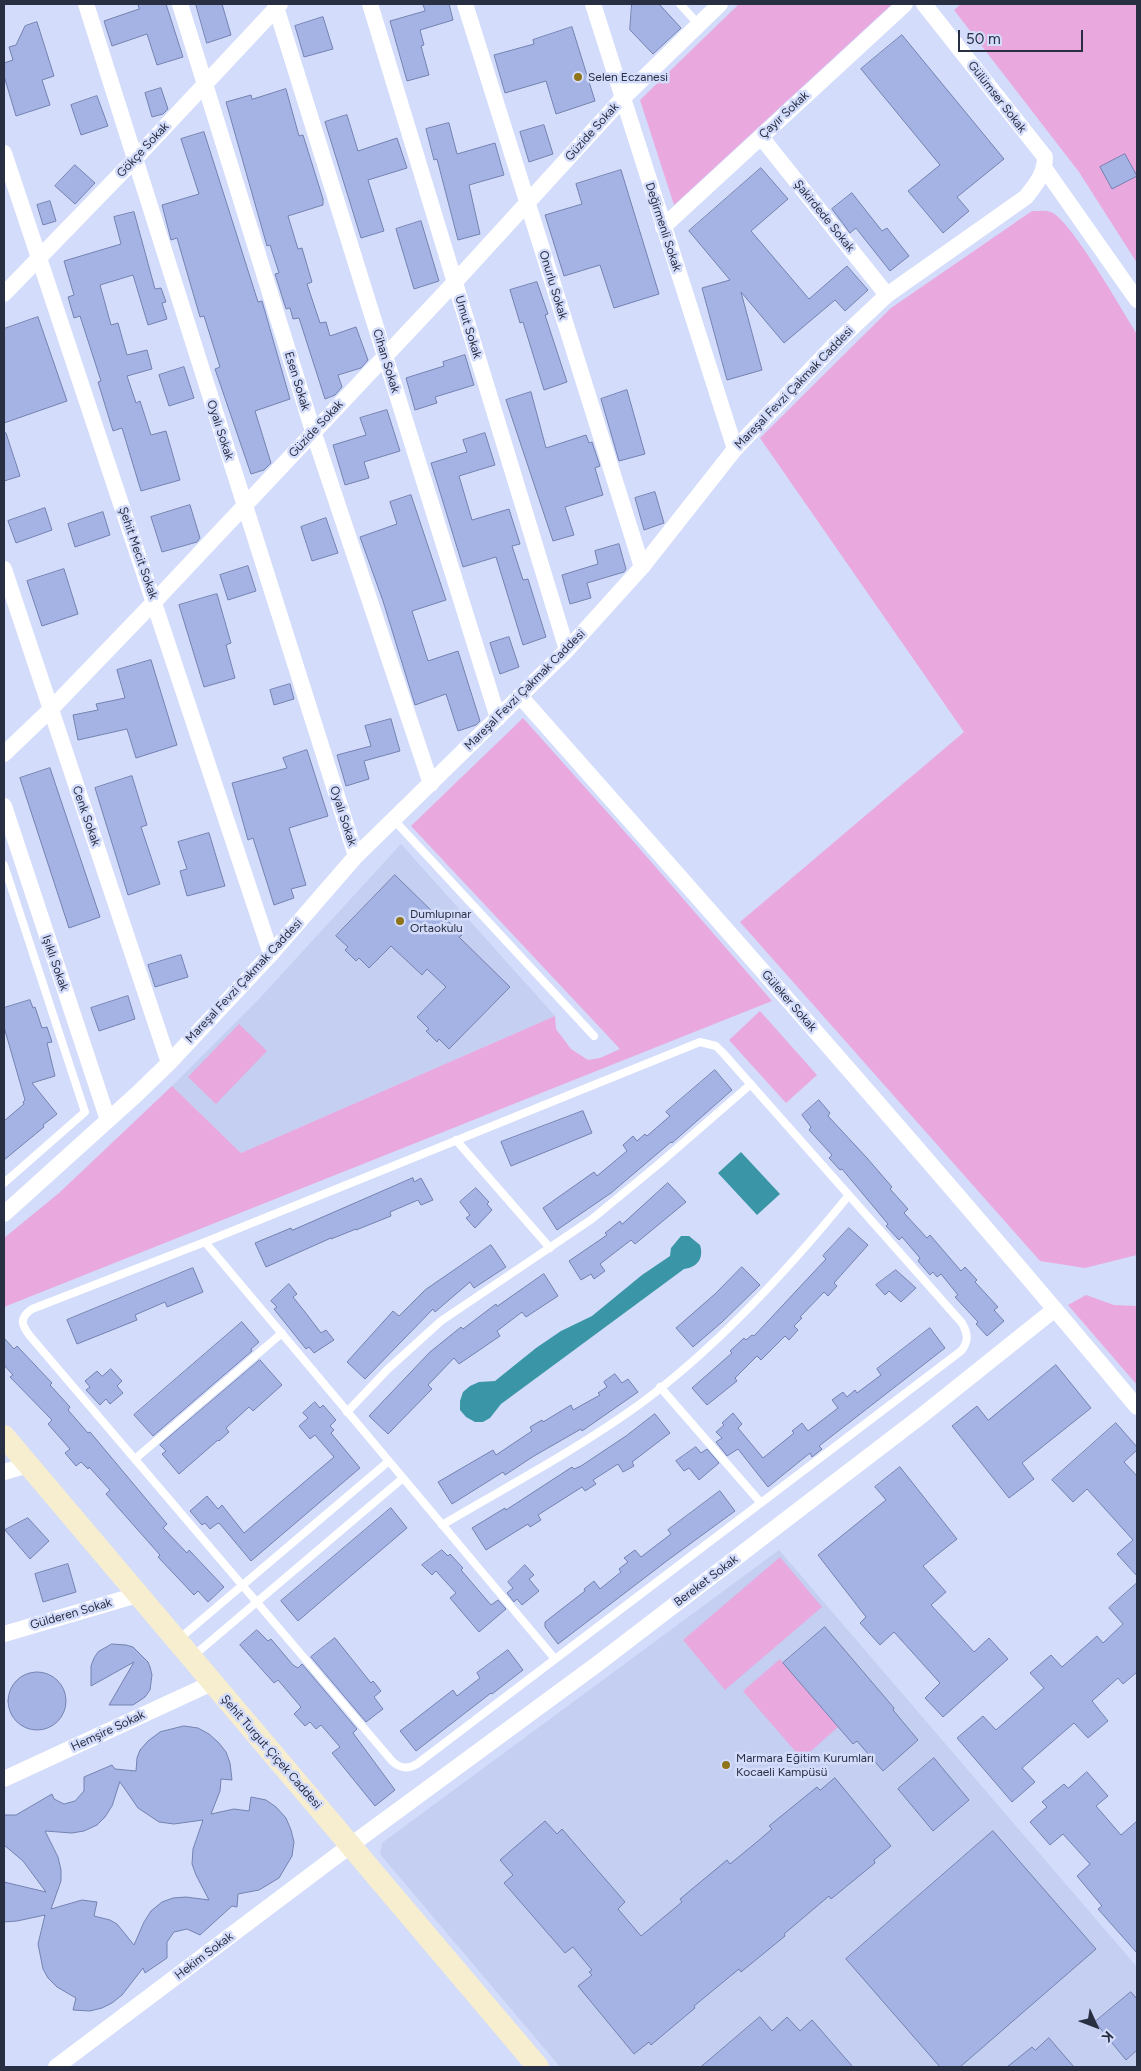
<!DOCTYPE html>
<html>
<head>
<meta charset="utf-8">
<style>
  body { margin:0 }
  #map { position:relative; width:1141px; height:2071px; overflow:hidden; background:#d3dcfb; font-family:Figtree,sans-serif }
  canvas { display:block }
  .frame { position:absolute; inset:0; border:5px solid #292f43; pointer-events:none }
  .north { position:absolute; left:1071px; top:2001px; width:50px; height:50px; -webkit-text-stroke:4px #d3dcfb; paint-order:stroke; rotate:133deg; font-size:14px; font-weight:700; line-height:20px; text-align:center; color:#292f43 }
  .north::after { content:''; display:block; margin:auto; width:18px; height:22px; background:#292f43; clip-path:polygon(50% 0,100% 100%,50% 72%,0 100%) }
  .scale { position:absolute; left:958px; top:30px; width:125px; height:22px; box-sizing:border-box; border:2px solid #292f43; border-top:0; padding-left:6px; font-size:15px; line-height:18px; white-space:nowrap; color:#292f43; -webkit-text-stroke:4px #d3dcfb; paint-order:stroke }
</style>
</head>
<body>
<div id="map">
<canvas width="1141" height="2071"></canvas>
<div class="frame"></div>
<div class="north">K</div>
<div class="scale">50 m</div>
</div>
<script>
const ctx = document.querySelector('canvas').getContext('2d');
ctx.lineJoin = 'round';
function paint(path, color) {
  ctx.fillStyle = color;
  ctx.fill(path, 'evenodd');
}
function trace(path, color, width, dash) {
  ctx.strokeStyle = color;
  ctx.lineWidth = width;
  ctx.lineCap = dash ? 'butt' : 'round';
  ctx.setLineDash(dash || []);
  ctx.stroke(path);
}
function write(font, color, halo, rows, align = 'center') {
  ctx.font = font + ' Figtree,sans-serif';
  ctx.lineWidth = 5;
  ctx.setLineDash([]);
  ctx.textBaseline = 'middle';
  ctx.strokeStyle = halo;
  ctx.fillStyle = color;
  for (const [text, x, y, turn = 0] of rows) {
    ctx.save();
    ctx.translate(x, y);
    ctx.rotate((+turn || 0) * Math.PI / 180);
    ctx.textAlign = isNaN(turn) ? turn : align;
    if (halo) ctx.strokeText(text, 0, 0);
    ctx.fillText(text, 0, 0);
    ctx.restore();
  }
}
const built = new Path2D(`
  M401,844L555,1016L241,1153L172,1086L259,999Z
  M779,1550L1137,1967V2067H560L380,1854L382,1843Z`);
const green = new Path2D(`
  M739,4H892L674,205L640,100Z
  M961,4H1137V263L1079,172L954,10Z
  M1032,211C1038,211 1046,210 1051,212C1071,220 1123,312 1137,334V1255L1085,1268L1040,1261L740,922L964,732L760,438L891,308Z
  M523,718L633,841L772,1001L4,1307V1238L59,1193L172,1086L241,1153L555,1016L556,1029L571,1049L588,1060L600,1058L620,1049L411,826Z
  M760,1011L817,1075L786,1103L729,1040Z
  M239,1024L267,1051L216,1104L188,1077Z
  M1086,1295L1114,1305L1137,1306V1385L1068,1305Z
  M780,1557L822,1607L725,1690L683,1640Z
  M780,1659L838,1727L802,1759L743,1691Z`);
const water = new Path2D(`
  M741,1152L780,1194L757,1215L718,1173Z
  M681,1236H689L700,1245C704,1258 698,1267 684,1269L501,1404L490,1418L483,1422H475L466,1417L460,1410V1401L463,1392L470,1386L479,1382L495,1381L536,1348L561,1331L592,1316L642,1275L670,1256L671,1248Z`);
const building = new Path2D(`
  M138,4H166L183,57L157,65L147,34L112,46L104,21L139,9Z
  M196,4H222L231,35L207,43Z
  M423,4H449L453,20L420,30L424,45L421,46L429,75L407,81L390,21L425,11Z
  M632,4H659L681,28L653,54L630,30Z
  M323,17L333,49L304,57L295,26Z
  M37,22L54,76L42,80L50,105L16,116L4,76V63L13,60L9,47L16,45L25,26Z
  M572,27L595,101L556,114L546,81L505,93L494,55L534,44L533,40Z
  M902,35L1004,159L957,197L969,211L943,233L908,191L940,165L861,69Z
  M161,88L168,109L163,114L152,117L145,93Z
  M286,89L299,136L303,135L323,199V205L288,216L298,249L302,248L312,282L307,284L320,323L326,322L330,336L356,327L368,360L361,368L338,375L342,387L335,395L325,399L299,318L293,319L290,308L286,309L275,274L279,273L270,245L267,246L226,102L251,95L252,99Z
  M97,96L108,126L81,135L71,105Z
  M347,115L358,151L397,138L407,168L368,180L384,231L361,238L325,122Z
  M449,123L457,154L495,143L504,175L469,185L480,234L458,240L437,159L434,160L426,129Z
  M544,125L553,154L529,162L520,132Z
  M204,132L258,302L262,301L290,399L255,411L271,463L264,470L251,474L215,369L220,367L204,316L200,317L177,238L171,240L162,205L199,194L181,139Z
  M1125,154L1137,176L1112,189L1100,167Z
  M75,165L95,183L75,204L55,186Z
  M761,168L788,199L751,231L809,299L847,266L868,290L845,311L835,300L784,343L741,292L762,370L727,380L702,288L730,280L689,231Z
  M621,170L659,294L614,308L600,265L564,276L545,215L582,204L576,184Z
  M852,193L882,231L887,228L909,256L890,271L856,228L850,233L832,209Z
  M50,201L56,221L43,225L37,205Z
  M134,212L155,289L161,288L166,302L162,303L167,319L148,325L133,275L100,285L111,325L118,323L127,355L147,350L152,369L127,376L136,403L140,401L151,435L166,431L180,480L141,491L122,428L113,431L98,382L101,381L80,316L74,318L68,297L74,295L64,261L121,244L114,217Z
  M421,221L439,281L414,289L396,229Z
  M537,282L548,314L545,315L567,382L544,390L523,322L520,323L510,290Z
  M38,317L67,401L4,423V329Z
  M465,355L474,385L435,397L437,403L415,410L406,378L444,366L443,362Z
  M184,367L194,398L169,406L159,375Z
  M627,390L645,454L619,461L601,399Z
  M531,392L546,448L586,435L589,443L592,442L600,466L595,468L603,495L565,507L574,535L553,541L506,400Z
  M387,410L400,451L364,462L369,478L345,485L333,445L366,435L360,418Z
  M6,433L20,476L4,481V434Z
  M485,433L495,465L459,476L472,520L509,509L520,544L512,546L523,580L528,579L546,637L523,645L496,557L463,567L431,463L467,452L463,440Z
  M655,492L664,523L644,530L635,498Z
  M411,495L446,600L412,611L428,661L458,651L480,721L476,725L458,731L446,694L415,705L383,601L360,537L397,524L390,502Z
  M190,505L200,538L197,542L162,552L151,517Z
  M45,508L52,530L16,543L8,521Z
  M103,512L110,535L75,547L68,524Z
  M326,518L338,553L312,561L301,527Z
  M619,544L626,569L624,572L587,583L591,598L570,604L562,575L598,564L595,551Z
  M248,566L256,591L228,600L220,575Z
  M64,569L78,614L42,626L27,581Z
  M217,594L231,643L226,645L235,678L204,687L179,605Z
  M509,637L519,667L500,674L490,643Z
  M151,660L177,745L136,758L127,729L78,740L73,715L98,710L96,704L125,698L117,670Z
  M290,684L294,699L274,705L270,690Z
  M391,719L400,751L364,761L369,779L346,786L337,755L371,746L365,726Z
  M307,750L328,816L289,828L306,885L291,889L294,898L274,905L253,838L248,840L232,783L287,768L283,758Z
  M50,768L100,917L69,928L20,778Z
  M132,776L147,825L141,827L160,884L128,895L95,788Z
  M209,833L225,886L187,896L180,871L187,869L178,842Z
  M395,875L444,923L447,920L462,935L459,937L510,987L449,1049L439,1039L437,1042L426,1031L429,1029L417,1017L446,987L427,969L422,975L391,946L369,968L359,958L356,961L345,950L348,947L336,936Z
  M181,955L188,977L155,987L148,965Z
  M128,996L135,1019L99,1031L91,1008Z
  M30,1000L33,1008L35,1007L42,1028L47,1027L52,1042L47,1043L55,1076L32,1083L57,1114L43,1125L44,1127L4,1160V1121L24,1104L23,1102L25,1100L4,1027V1008Z
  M715,1070L732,1090L672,1143L671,1142L611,1193L557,1230L543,1208L594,1172L597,1176L627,1151L623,1145L633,1136L637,1141L645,1134L647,1136L670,1116L666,1112Z
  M819,1100L830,1113L828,1116L867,1158L892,1187L890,1189L908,1209L904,1213L927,1238L930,1235L961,1271L965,1267L977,1280L975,1282L998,1307L994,1310L1004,1321L987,1336L976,1324L978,1322L955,1297L958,1295L941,1274L937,1277L933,1272L930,1275L918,1261L920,1258L902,1237L899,1240L886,1226L888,1224L842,1169L840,1170L829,1158L832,1155L809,1130L811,1127L802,1115Z
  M583,1111L592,1133L511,1166L501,1142Z
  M413,1178L414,1182L421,1178L433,1200L421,1205L418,1200L390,1212L391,1216L356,1230V1229L331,1239V1238L266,1267L255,1243L291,1228L292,1230Z
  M668,1183L686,1202L635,1244L631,1240L600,1264L605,1271L594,1279L591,1274L581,1280L569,1261L607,1235L605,1233L620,1221L622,1224Z
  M476,1188L489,1202L487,1204L492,1210L475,1228L466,1218L470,1215L460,1202Z
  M849,1228L868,1245L834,1283L837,1286L828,1296L824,1292L800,1317L802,1318L794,1326L798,1330L789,1340L785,1336L761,1360L757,1356L735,1378L737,1381L707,1405L692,1388L732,1353L730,1351L744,1338L746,1340L752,1335L754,1336L826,1259L823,1256Z
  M491,1245L506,1267L474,1288L470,1282L435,1312L433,1309L365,1379L347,1362L393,1311L399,1316L425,1290Z
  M742,1267L760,1285L722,1322L693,1347L676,1328L715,1294Z
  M193,1268L203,1292L167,1307L165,1302L135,1315L137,1320L77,1344L67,1320Z
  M896,1270L916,1288L901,1302L889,1291L885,1295L876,1285Z
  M544,1274L558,1296L526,1317L522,1312L497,1331L500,1336L459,1364L454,1358L428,1385L432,1389L388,1434L369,1416L430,1352L461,1327L463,1329L496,1304L497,1306Z
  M289,1284L297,1294L293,1297L305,1312L321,1333L326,1330L334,1340L314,1353L309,1347L306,1349L274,1309L277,1307L271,1301Z
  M242,1322L259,1342L251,1349L252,1351L153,1436L134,1415Z
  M930,1328L945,1348L819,1446L822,1449L812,1457L810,1453L768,1487L738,1449L727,1456L716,1442L722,1438L716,1432L724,1425L722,1423L733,1413L742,1424L738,1428L763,1458L794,1433L792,1431L802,1423L808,1431L838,1408L832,1400L843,1392L847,1397L855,1390L857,1393L881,1375L877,1369Z
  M4,1338L14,1349L17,1346L52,1383L50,1385L70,1407L68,1410L88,1433L90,1432L167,1524L163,1528L187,1553L189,1550L224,1587L208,1602L198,1591L194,1595L158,1557L160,1555L106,1494L110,1490L89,1467L88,1469L81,1462L76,1466L65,1453L70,1449L48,1424L52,1420L10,1377L13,1375L4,1365Z
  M260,1360L282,1385L253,1411L249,1407L226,1428L229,1432L219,1441L218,1440L179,1474L162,1454L166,1451L160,1445Z
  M1056,1365L1091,1408L1022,1463L1034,1479L1009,1498L952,1426L977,1406L988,1420Z
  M111,1369L122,1381L117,1386L123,1393L110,1404L106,1399L100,1405L86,1390L90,1387L85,1381L97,1371L102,1376Z
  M615,1374L622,1383L628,1379L638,1392L582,1431L581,1429L534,1456L505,1475L503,1472L452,1504L438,1482L493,1450L496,1455L532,1431L530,1427L542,1420L543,1422L571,1405L573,1410L600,1395L598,1393L607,1387L604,1382Z
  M315,1402L320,1408L323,1405L336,1420L330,1426L334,1430L331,1433L360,1468L251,1561L220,1524L218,1523L210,1529L205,1523L202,1525L190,1511L207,1496L218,1509L222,1505L244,1533L334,1457L315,1435L310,1439L299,1426L308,1418L303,1413Z
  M655,1414L670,1433L632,1462L634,1466L623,1472L618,1464L593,1480L596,1484L585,1491L582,1487L538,1515L541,1520L530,1527L528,1524L486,1550L472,1528L505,1508L506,1510L572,1467L574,1469L581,1466L626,1436Z
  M1116,1423L1137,1447V1450L1124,1462L1137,1476V1576L1117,1554L1133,1540L1087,1489L1073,1502L1052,1480Z
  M696,1447L701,1453L707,1449L719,1463L699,1480L689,1468L684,1471L676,1461Z
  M900,1467L957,1539L923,1566L946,1592L931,1605L974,1652L989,1638L1008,1659L943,1717L925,1698L940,1683L894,1632L880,1645L860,1623L866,1617L818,1555L886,1500L875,1487Z
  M720,1491L735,1511L668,1560L558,1644L545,1627V1622L585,1591L584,1589L594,1581L600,1589L621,1572L619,1569L628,1562L624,1558L635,1550L641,1557L671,1534L668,1530Z
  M391,1508L407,1528L298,1621L281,1601Z
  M28,1518L49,1541L30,1559L5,1530Z
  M442,1550L448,1556L450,1554L463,1568L461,1570L491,1605L498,1600L506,1609L479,1632L450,1598L456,1593L436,1571L432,1575L422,1565Z
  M68,1564L76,1592L43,1602L35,1574Z
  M525,1565L534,1575L529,1579L539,1591L522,1605L517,1599L514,1602L507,1593L513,1588L508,1582Z
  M1137,1583V1672L1123,1684L1118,1678L1092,1701L1108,1721L1088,1738L1074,1723L1022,1768L1035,1782L1012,1802L957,1738L983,1716L996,1730L1044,1688L1030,1673L1051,1655L1062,1667L1097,1636L1103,1643L1123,1624L1109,1608Z
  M825,1627L894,1708L893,1710L918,1740L883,1771L857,1741L853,1744L783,1663Z
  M257,1630L268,1641L271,1639L293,1665L298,1668L302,1664L357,1729L353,1733L395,1790L375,1806L332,1753L340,1747L321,1725L316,1729L310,1722L305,1726L294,1714L301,1707L278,1680L274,1683L240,1645Z
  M335,1638L371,1683L373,1681L381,1691L374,1697L383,1709L366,1722L311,1657Z
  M112,1644L126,1645L133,1647L148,1662L150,1667L152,1675L150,1690L145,1697L133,1705H109L134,1662L91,1686V1666L94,1658L98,1652Z
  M508,1650L523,1670L492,1694L491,1693L416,1751L400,1731L453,1690L457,1696L480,1678L477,1673Z
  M8 1701a29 29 0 1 1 58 0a29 29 0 1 1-58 0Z
  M184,1726L198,1728L209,1734L219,1743L226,1752L230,1763L232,1780L221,1779L220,1791L211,1814L234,1809L249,1811L251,1797L266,1800L276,1807L286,1818L291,1830L294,1842L292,1856L279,1878L259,1890L238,1894L237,1907L232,1906L200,1935L187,1929L174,1932L167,1942V1958L145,1973L143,1968L122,1995L112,2003L102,2008L90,2011L73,2010L76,1998L57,1987L48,1978L43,1969L38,1944L45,1915L17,1921L4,1922V1882L46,1892L23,1861L4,1845V1815H16L52,1794L54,1799L64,1804L75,1801L84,1791V1777L112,1765L115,1769L136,1771L137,1758L140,1750L148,1741L160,1732ZM120,1782L138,1808L159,1822L174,1824L203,1820L193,1849L192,1864L196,1875L209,1900L186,1897L173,1898L162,1902L151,1911L144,1922L134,1945L117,1924L110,1920L94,1916L97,1902L82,1900L51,1909L61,1881V1870L58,1857L45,1831L72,1833L84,1831L97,1825L105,1817L112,1806Z
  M934,1758L969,1800L933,1831L898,1789Z
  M1087,1772L1108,1796L1096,1806L1121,1835L1137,1821V1953L1098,1909L1102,1906L1077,1876L1090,1864L1063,1834L1050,1845L1030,1822L1047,1807L1042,1802L1064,1784L1068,1788Z
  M835,1778L891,1846L874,1860L875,1863L831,1899L829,1896L784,1934L785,1936L741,1972L739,1969L694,2006L695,2008L651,2045L649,2042L634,2054L578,1986L592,1975L589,1972L592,1970L573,1947L565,1953L504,1883L513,1875L500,1860L545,1821L557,1834L562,1829L625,1902L618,1909L641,1936L682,1902L680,1899L727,1860L730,1864L758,1841L772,1829L769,1826L817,1787L820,1790Z
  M993,1831L1096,1949L960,2067H940L846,1959Z
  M1131,1992L1137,1999V2050L1126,2060L1095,2022Z
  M760,2017L772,2031L787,2017L800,2031L812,2020L853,2067H701Z
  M1049,2038L1074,2067H1007L1032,2047L1035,2050Z`);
const lane = new Path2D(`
  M680,4L699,25
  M394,820L594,1036
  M4,865L85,1112L4,1183
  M456,1140L550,1248
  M205,1242L700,1042L716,1046L723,1053L962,1323C968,1334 969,1341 961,1351L417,1764C408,1769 400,1769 392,1761L30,1336C21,1324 19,1318 32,1309L205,1242L555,1659
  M660,1387L761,1503
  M347,1412L388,1369L441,1321L592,1219L660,1163L751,1084
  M135,1459L282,1333
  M442,1525C508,1486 578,1449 640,1404C717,1347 789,1269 849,1195
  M179,1639L389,1461
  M192,1657L403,1478`);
const street = new Path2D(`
  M86,4L356,856
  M180,4L313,431L431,784
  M275,4L498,718
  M370,4L567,650
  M465,4L642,567
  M593,4L735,449
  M761,137L887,295
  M4,153L271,954
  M1045,169L1137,300
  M663,227L905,4
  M4,294L134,160L280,4
  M4,569L169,1063
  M520,696C728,931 936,1166 1137,1407
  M4,754L50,710L154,602L454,283L623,98L720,4
  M4,806L108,1120
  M4,1214L137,1094L169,1063L271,954L356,856L567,650L642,567L735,449L837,342L887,295L1026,197C1036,184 1045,174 1045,157L924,4
  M4,1472L28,1465
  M4,1634L137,1595
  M4,1779L212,1683
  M56,2067L351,1845L596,1665L920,1417L1055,1309`);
const secondary = new Path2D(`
  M4,1436L538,2067`);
const markers = [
  [578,77,5,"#8f7419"],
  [400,921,5,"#8f7419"],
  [726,1765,5,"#8f7419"]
];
const poiNames = [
  ["Selen Eczanesi",588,77],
  ["Dumlupınar",410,914],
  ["Ortaokulu",410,928],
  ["Marmara Eğitim Kurumları",736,1758],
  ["Kocaeli Kampüsü",736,1772]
];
const streetNames = [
  ["Gülümser Sokak",997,97,52],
  ["Çayır Sokak",784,115,-43],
  ["Güzide Sokak",592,132,-48],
  ["Gökçe Sokak",143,150,-47],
  ["Şakirdede Sokak",824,216,51],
  ["Değirmenli Sokak",663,227,72],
  ["Onurlu Sokak",553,285,73],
  ["Umut Sokak",468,327,73],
  ["Cihan Sokak",386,361,73],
  ["Esen Sokak",297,381,73],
  ["Mareşal Fevzi Çakmak Caddesi",794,388,-46],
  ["Güzide Sokak",316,429,-47],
  ["Oyalı Sokak",220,430,72],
  ["Şehit Mecit Sokak",138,553,71],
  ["Mareşal Fevzi Çakmak Caddesi",525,690,-45],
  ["Cenk Sokak",86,816,71],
  ["Oyalı Sokak",343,816,72],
  ["Işıklı Sokak",55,963,71],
  ["Mareşal Fevzi Çakmak Caddesi",244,981,-47],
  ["Güleker Sokak",789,1001,49],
  ["Bereket Sokak",706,1581,-37],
  ["Gülderen Sokak",71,1614,-16],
  ["Hemşire Sokak",108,1731,-25],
  ["Şehit Turgut Çiçek Caddesi",271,1752,49],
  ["Hekim Sokak",204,1956,-37]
];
paint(built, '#c4cff1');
paint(green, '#e9a9df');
paint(water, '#3a96a6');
paint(building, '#a4b3e4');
trace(building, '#7482b1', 1);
trace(lane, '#fff', 8);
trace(street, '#fff', 16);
trace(secondary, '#f7edcf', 22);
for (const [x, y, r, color] of markers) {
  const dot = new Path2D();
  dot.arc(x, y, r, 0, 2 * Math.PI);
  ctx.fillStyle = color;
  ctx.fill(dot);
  trace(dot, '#d3dcfb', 2);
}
write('12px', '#292f43', '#d3dcfb', poiNames, 'left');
write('12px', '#292f43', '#d3dcfb', streetNames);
</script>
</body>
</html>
